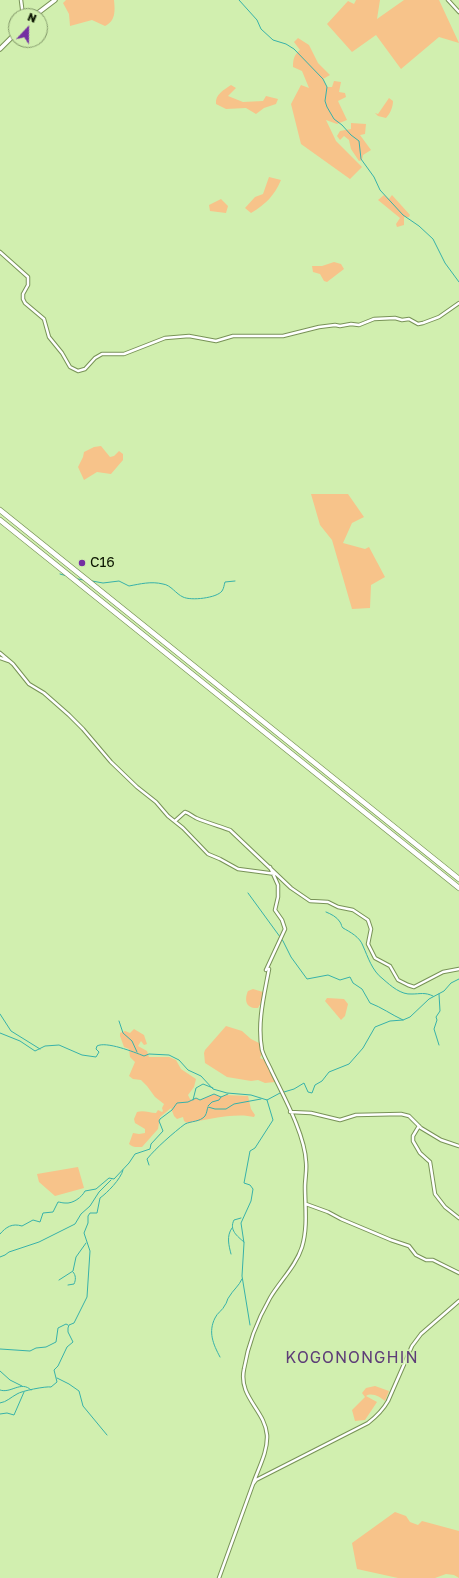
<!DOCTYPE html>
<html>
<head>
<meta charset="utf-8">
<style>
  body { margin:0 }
  #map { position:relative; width:459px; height:1578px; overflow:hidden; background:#d1efaf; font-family:"Golos Text",sans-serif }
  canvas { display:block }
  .north { position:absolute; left:8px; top:8px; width:40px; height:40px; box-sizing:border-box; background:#d1efaf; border:1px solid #829869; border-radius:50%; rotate:22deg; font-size:11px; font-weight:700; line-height:16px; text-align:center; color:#0b1501 }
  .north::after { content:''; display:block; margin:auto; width:14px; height:18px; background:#742ea2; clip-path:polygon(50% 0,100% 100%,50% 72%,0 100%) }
</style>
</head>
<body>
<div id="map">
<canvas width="459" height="1578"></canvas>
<div class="north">N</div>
</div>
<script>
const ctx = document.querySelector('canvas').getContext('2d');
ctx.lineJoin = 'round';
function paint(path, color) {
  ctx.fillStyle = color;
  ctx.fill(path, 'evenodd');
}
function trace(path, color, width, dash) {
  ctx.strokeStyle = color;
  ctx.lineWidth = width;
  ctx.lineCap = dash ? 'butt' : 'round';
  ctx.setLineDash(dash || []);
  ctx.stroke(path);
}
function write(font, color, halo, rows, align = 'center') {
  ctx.font = font + ' "Golos Text",sans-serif';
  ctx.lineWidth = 3.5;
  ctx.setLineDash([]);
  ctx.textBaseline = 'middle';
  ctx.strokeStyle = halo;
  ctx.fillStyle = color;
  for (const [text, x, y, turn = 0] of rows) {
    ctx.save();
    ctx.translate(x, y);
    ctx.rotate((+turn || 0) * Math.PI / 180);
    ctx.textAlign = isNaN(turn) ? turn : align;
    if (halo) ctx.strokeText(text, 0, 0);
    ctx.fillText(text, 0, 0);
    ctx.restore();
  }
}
const green = new Path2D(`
  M66,0H114C115,10 116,21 105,26L92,20L70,26L69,14L63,3Z
  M356,0H380L377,19L404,0H439L459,43L439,37L401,69L376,35L352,52L327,24L348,1L354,4Z
  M298,38L309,45L318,63L330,75L323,79L327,87H332L334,81L341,82L339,92L345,93L346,97L338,101L347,120L337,124L326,120L336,141L362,167L350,179L301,144L291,104L301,85L309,88L302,71L293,67C293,59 294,55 300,50L294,42Z
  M231,85L236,88L228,96L243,102L263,101L266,96L278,99L276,104L264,108L256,114L246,108L226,109L216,104C215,94 224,90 231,85Z
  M389,98L393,101C393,107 390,114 386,118L378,116L375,113L378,114Z
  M351,123L366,124L365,134L360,135L371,150L363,155L362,160L359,161L351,149L349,140L344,136L340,140L337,136L340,131L351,129Z
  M269,177L281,180C274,196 266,204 251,213L245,208L255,197L263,194Z
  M384,195L389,199L392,195L410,215L409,217H404V225L397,227L396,224L400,218L378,200Z
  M221,199L228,206L226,213L210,211L209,205Z
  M334,262L341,264L344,269L327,282L324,281L320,274L313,272L312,266H322Z
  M101,446L110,457L114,456L119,451L123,454V460L111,474L97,472L84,480L78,467L83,457L84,452L94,447Z
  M311,494H348L364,517L352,523L343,543L365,549L369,547L385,577L371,585L370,608L352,609L332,540L320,525Z
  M253,989L263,992L265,996L258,1008C246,1009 244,1000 248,991Z
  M327,998L344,999L348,1004L345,1016L341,1020L325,1001Z
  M226,1026L242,1031L251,1039L261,1044L263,1052L260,1058L267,1061L275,1082L265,1083L258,1080L251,1081L227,1077L205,1063L204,1053L205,1050Z
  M134,1029L144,1035L147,1044L144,1045L141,1041L138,1046L147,1051L149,1057H169L176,1060L181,1069L196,1079L194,1087L188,1095L190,1099L192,1100L196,1098L200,1100L214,1094L221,1097L226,1095L248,1096L251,1109L255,1115L254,1117C237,1112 204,1120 187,1123L184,1121L183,1117L177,1119L174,1116L171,1108L160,1117L158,1129L142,1147C137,1147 133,1148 129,1144L133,1133L139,1134L145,1133V1129L135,1123L134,1119L137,1112C144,1110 149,1113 156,1113L158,1110L162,1112L163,1111L162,1108L164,1104L155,1097L147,1086L141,1080L133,1079L129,1076L135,1062L130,1057L129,1049L124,1047L120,1036V1033L125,1031L130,1033Z
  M78,1167L84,1188L55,1196L39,1182L37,1174Z
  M375,1386L389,1391L385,1401C380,1397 372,1392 366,1396L377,1402L365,1420L355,1421L352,1410L365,1397L362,1393L366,1388Z
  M395,1512L406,1516L410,1522L418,1525L422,1521L459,1531V1578L454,1575L446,1574L435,1578H398L357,1569L352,1543Z`);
const stream = new Path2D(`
  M239,0L257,20L261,29L273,40L286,44L294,49L323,79L327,87L325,101L327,107L334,119L342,125L351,135L359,141L361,159L374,177L380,190L403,215L419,226L433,239L445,263L459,282
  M60,574L67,576
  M78,579L84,580
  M92,581L103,583L119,581L129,586C140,584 151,581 163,584C171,585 176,594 183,597C191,601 217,598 222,591C224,588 224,585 225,582L235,581
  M248,893L283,941L291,957L307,979L328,975L340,980L350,977L353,983L362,989L370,1003C381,1007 392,1015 403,1020
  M326,912C331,914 337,917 340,922C342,925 341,926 343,928C350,932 360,937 363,946C368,957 372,971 383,979C391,986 401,995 412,994C420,994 425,992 433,996
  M0,1014L11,1031L40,1049
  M119,1021L123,1033L132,1041L137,1052
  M0,1033L20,1041L35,1051L45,1046L59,1045L82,1055L96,1057L99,1052L96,1049L97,1046C106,1041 134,1052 144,1056L149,1054L169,1055L179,1060L188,1070L201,1076L213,1089L227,1093L251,1095L267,1100L280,1093
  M439,1045L434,1029L437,1020L436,1017L440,1011L439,994
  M284,1092L294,1089L304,1083L308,1092L312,1093L315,1085L322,1081L329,1072L349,1064L363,1048L375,1027L390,1021L403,1020L410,1017L429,999L444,991L451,983L459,979
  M193,1100L196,1088L203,1084L213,1088
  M208,1106L212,1102L219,1100L221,1097
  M149,1165L147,1159C156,1148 173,1133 185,1124C191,1121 200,1122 205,1116C207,1113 207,1109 208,1107L215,1109H226L234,1104L261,1099
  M241,1218L234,1220C229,1230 237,1236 244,1242
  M0,1234C6,1227 12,1223 22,1226L33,1220L40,1222L43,1213L53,1212L58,1202C60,1202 62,1203 65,1203C73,1204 82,1197 85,1191L96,1189L109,1178L114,1179L129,1163L135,1154L150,1149L151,1144L163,1131L159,1121L160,1119L172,1110L177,1103L188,1102L196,1098L200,1100L214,1094L221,1097L228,1094
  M231,1254C229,1246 226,1236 232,1228
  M0,1257L5,1255L9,1252L39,1242L75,1224L81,1214L90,1206L99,1192L111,1180
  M59,1280L73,1271L76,1257L86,1243
  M68,1285L74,1284C76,1280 76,1275 73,1272
  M250,1325L242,1276L244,1243L241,1223L251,1201L253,1189L250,1185L244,1183L250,1151L255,1148L273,1120L267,1100
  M0,1349L30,1351L36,1348L46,1347L56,1342L58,1328L66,1324L68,1325
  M220,1357C213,1344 208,1332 215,1318C217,1313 223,1310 225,1305C227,1303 227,1299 229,1297C233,1290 239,1286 242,1279
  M0,1371L10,1380L22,1386
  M57,1378L69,1384L79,1391L83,1406L107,1435
  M0,1390C11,1394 21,1380 31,1390
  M0,1403C7,1402 11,1397 17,1394C21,1391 46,1386 51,1387L57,1382L54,1370L58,1366L67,1347L73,1342L68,1332V1328L69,1325L74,1323L87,1297L90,1251L84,1233L88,1223V1216L90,1213H97L100,1198C107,1193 121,1179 123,1170
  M0,1414L7,1413L14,1415L24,1392`);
const street = new Path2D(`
  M21,0L23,16
  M448,0L459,12
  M0,252L28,277V285L23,294V299L25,303L44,319L49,337L62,353L70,367L78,371L85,369L95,358L102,354H124L165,338L189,336L216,341L233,336H283L319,327L335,325L340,326L351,324L359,325L374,319L395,318L402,320L409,319L418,324L423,323L439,317L459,303
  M0,653L13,664L29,684L44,693L69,715L83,729L111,762L137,787L156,802L168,816L183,828L208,854L220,859L238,869L276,874
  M0,658L9,661
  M175,821L185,812C189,813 192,816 196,818C208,823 219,826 230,830L291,888L310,901L328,902L338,907L353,910L368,920L371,929L368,944L375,958L390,966L398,980L408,985L414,987L443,972L459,969
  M266,970L285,929L282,920L275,910L278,897V885L270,867
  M290,1112L311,1113L340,1120L356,1115L401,1114L409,1116L421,1128L441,1140L459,1146
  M419,1126L413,1136V1141L420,1153L430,1162L435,1194L445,1207L459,1218
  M306,1204L328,1212L341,1219L391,1240L409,1246L416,1255L426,1260H433L459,1273
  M253,1484C258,1469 268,1452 267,1435C265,1410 238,1397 244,1369C248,1345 258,1319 270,1298C280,1281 296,1266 302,1247C308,1227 305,1206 305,1187C305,1179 307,1170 306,1162C305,1135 284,1097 272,1072C269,1065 264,1057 262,1050C257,1023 264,996 269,969
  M219,1578L253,1484L256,1480L368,1423C377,1416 383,1410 388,1401L412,1346L421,1334L459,1301`);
const secondary = new Path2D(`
  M34,16L55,0
  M0,49L16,33`);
const highway = new Path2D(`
  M0,510L459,879
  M0,520L459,888`);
const markers = [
  [82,563,4,"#742ea2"]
];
const poiNames = [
  ["C16",90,563]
];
const quarterNames = [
  ["KOGONONGHIN",352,1358]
];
paint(green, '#f7c38a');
trace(stream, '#37b1a9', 1);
trace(street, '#789257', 4.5);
trace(secondary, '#789257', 5.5);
trace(highway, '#789257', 6);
trace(street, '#fff', 2.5);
trace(secondary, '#fff', 3.5);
trace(highway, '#fff', 4.5);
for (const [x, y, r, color] of markers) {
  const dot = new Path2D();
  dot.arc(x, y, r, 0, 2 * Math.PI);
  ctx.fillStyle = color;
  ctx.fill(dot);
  trace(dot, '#d1efaf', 1.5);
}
write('14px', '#0b1501', '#d1efaf', poiNames, 'left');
ctx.letterSpacing = '1px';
write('16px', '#5d3d77', '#d1efaf', quarterNames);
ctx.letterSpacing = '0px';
</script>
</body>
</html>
